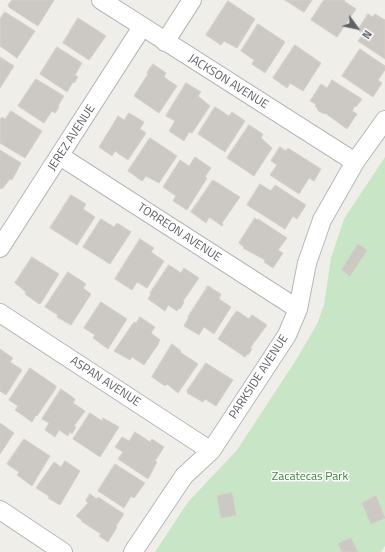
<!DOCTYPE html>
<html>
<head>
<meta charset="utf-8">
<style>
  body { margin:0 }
  #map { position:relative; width:385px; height:552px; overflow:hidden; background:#f0eee8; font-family:"Titillium Web",sans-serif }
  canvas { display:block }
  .north { position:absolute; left:337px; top:8px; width:40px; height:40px; -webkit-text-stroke:3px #fff; paint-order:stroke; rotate:123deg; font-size:11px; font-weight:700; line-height:16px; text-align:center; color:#5f6367 }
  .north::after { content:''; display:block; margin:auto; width:14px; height:18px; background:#5f6367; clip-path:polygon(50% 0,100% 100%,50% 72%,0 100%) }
</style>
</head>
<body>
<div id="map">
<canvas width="385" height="552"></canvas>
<div class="north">N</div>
</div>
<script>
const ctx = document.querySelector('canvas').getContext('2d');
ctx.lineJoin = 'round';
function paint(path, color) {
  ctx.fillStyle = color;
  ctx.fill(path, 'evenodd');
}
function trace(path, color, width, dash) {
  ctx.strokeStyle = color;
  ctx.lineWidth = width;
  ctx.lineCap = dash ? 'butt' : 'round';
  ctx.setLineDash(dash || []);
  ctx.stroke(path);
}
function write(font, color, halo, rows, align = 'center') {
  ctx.font = font + ' "Titillium Web",sans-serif';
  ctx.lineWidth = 3;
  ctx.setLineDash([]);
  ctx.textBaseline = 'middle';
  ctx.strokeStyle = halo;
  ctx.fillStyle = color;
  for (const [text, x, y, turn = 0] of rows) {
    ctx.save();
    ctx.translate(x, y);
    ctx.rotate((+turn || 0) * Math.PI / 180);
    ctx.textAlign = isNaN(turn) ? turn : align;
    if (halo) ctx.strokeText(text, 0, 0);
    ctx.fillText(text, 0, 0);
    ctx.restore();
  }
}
const green = new Path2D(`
  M385,157V546L381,552H155L188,502L237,450L296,360L317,324L324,305L331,258L344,219Z`);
const building = new Path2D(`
  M12,0H54L38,26L10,8L8,6Z
  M285,0H312L304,12Z
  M324,0H345L344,1L356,9L337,37L311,20Z
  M228,1L255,19L237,48L224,41L221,45L206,35Z
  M5,12L35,31L17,58L0,46V19Z
  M368,14L373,17L375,14L385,20V59L358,41L363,34L358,30Z
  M78,18L106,36L89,60L63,43Z
  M258,24L285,42L265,73L252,64L254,60L241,51Z
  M295,45L321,63L303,91L290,83L287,88L273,78Z
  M57,47L82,63L75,75L78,77L74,83L73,82L67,92L40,74Z
  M360,49L385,66V70L378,80L382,83L373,97L342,76Z
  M0,57L14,66L0,88Z
  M153,64L166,73L164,77L177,86L159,113L134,96L148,74L147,73Z
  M36,79L64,96L58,106L59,107L55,113L52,111L44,123L18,106Z
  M332,80L362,99L356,107L355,106L352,111L357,114L347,129L325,113L324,114L317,110L318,109L315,106L316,104L310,101L321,84L327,88Z
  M186,83L201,92L198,96L210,106L192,133L189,132L184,141L169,131L175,121L166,116Z
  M215,107L229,116L232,112L245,121L225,152L198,134Z
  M11,111L42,131L25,158L0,143V120L2,117L5,119Z
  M129,113L144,122L140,129L146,133L128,160L115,151L112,156L99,147L118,116L124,120Z
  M249,125L263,134L261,138L272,148L254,176L227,158Z
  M150,138L177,156L159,183L146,176L142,181L128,171Z
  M280,147L286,151L288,148L321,169L314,181L309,178L299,194L270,175L277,165L271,161Z
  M0,150L21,163L12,180L10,179L2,189L0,188Z
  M195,157L211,168L205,177L207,178L187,210L173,201L176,196L163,187L180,160L189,166Z
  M213,180L240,197L222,223L223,224L222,226L209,217L206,223L191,212Z
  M260,184L271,191L275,185L306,205L297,219L293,216L285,229L247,205Z
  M71,195L86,204L83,209L95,217L77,245L50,228Z
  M255,218L257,220L258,219L287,238L278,250L283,253L273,268L264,262L265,260L243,248L244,247L239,243Z
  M101,219L114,227L117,223L131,232L110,264L83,247Z
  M140,239L154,248L151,252L164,261L147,288L137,282L132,290L115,279Z
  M358,244L367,250L350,276L342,270Z
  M32,257L59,274L41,303L39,304L25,294L26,292L15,283Z
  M169,265L181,273L184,268L199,278L183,301L184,302L180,309L179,308L177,311L168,305L165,311L148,299L151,294L150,293Z
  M68,272L86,284L83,288L91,294L71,325L57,317L58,315L45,307Z
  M208,286L221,294L219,299L231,307L214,334L204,327L199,335L184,326L189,317H188Z
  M101,302L127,319L108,349L93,338L95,335L84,328Z
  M237,311L249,319L252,315L267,325L250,348L252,349L248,355L247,354L245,357L218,339L232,317Z
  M140,317L155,327L151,333L160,340L158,343H159L144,365L132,357L130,360L114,351L134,322L136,323Z
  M172,344L181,351L180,352L198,364L178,393L167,384L165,386L152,377Z
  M0,349L13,358L10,362L22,370L6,395L0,391Z
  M206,363L233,380L216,406L205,399L203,402L187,393L188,392L187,391Z
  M30,368L56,386V388L37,416L36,415L32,422L15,410L18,406L9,400Z
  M61,389L75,399L73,403L85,411L74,426L76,427L72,434L70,432L68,436L59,430L55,437L45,430L49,423L42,419Z
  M90,413L102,421L103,418L119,427L100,457L73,439Z
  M0,423L14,433L0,454Z
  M135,432L150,442L152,439L164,447L155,461L157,462L148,479L118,459L123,452L115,447L122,437L129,441Z
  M24,439L50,456L32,486L17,475L19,472L7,464Z
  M65,461L80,471L60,505L48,498L49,496L36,488L54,462L61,467Z
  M115,464L145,483L134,498L131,496L124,508L98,491Z
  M232,493L236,515L221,518L217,496Z
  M90,494L97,499L98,497L124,514L116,526L117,527L108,542L99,536L101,534L81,521L82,520L76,516L88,503L86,501Z
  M376,496L385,518L371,524L362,503Z
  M351,538L358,552H342L338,544Z`);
const street = new Path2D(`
  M101,0L355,162
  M165,42L192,0
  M60,156L298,309
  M0,248L142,27
  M0,313L211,451
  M0,510L63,552
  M133,552L184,476L211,451L287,335L298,309L307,263L322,220L355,162L385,120`);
const streetNames = [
  ["JACKSON AVENUE",228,82,32],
  ["JEREZ AVENUE",72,138,-57],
  ["TORREON AVENUE",179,233,33],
  ["PARKSIDE AVENUE",259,377,-57],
  ["ASPAN AVENUE",105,382,33]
];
const parkNames = [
  ["Zacatecas Park",310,477]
];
paint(green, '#c8e6c6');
paint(building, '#ccc9c4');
trace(building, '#d5cfc6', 1);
trace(street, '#b5b8bb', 20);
trace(street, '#fff', 18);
write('12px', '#5f6367', '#fff', streetNames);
write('12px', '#3b8439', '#fff', parkNames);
</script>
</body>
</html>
